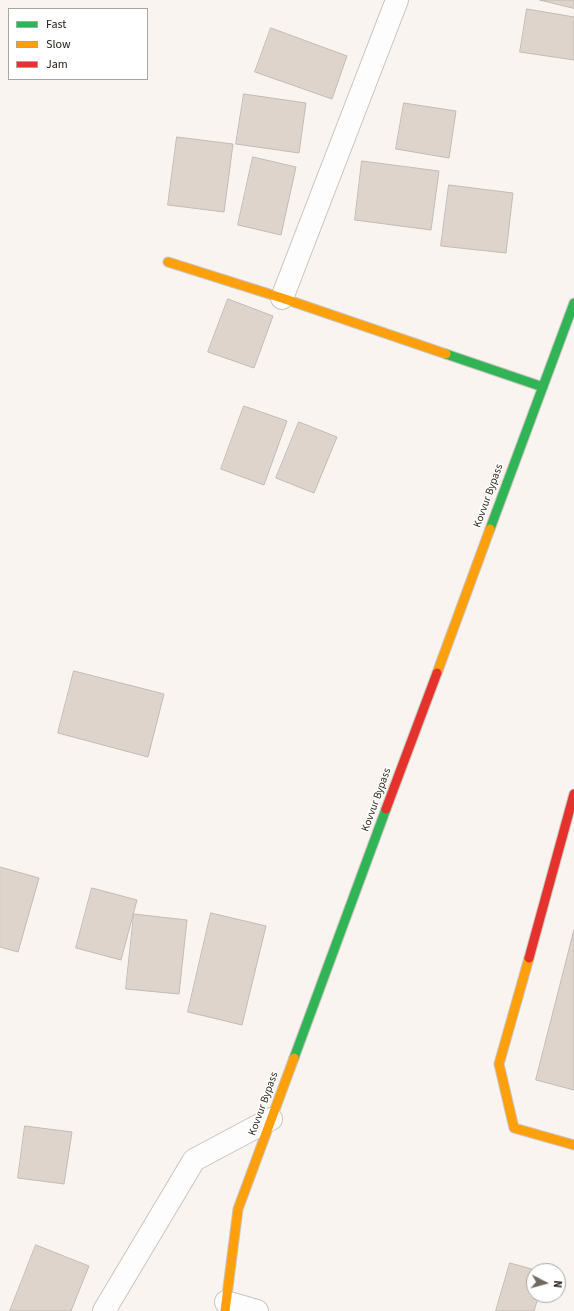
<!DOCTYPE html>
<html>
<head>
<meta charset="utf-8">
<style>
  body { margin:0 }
  #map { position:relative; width:574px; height:1311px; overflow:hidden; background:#f9f4ef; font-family:"Source Sans 3",sans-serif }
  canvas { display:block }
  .legend { position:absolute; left:8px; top:8px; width:140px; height:72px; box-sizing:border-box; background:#fff; border:1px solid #a9a6a2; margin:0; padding:5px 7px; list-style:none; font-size:12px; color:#282017 }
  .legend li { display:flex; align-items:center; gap:8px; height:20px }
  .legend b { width:20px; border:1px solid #a9a6a2 }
  .north { position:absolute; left:526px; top:1263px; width:40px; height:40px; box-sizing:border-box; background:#fff; border:1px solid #a9a6a2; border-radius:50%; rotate:96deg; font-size:11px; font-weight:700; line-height:16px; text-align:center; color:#282017 }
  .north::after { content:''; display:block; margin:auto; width:14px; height:18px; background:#716a63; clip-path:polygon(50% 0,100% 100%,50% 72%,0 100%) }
</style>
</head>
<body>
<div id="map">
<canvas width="574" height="1311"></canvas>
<ul class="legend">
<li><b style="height:5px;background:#30b455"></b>Fast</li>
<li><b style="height:5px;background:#ff9f0a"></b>Slow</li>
<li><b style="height:5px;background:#e5322d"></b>Jam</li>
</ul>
<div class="north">N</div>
</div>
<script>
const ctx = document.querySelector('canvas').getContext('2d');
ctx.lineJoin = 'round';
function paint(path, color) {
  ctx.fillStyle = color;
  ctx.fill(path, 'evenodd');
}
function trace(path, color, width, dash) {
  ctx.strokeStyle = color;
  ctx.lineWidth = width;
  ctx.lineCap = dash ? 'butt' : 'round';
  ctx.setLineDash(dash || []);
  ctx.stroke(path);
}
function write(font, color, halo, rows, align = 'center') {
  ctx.font = font + ' "Source Sans 3",sans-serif';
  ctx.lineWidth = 3;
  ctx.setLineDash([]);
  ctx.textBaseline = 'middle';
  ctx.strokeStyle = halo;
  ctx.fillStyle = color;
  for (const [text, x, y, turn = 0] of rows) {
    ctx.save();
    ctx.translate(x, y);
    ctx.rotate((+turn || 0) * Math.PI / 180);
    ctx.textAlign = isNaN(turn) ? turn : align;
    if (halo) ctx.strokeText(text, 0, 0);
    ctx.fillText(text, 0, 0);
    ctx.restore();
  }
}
const building = new Path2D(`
  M540,0H574V8Z
  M527,9L574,17V60L520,52Z
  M271,28L347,56L332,99L255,72Z
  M244,94L306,103L299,153L236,144Z
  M404,103L456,111L449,158L396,149Z
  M177,137L233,144L224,212L168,205Z
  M253,157L296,167L281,235L238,225Z
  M362,161L439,171L431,230L355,220Z
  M449,185L513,193L506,253L441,246Z
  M228,299L273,316L254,368L208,352Z
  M244,406L287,421L264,485L221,469Z
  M299,422L337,437L314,493L276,478Z
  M74,671L164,694L148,757L58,733Z
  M0,867L39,878L18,952L0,947Z
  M92,888L137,900L121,960L76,948Z
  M211,913L266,926L242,1025L188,1012Z
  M134,914L187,920L179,994L126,989Z
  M574,930V1090L536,1080Z
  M25,1126L72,1132L64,1184L18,1178Z
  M36,1245L89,1266L71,1311H10Z
  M510,1263L539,1271H534V1295H539L534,1311H496Z`);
const street = new Path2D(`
  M282,298L397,0
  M226,1302L257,1311
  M104,1311L194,1160L271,1119`);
const fast = new Path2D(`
  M446,354L543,387
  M490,529L574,303
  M294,1058L386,809`);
const slow = new Path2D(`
  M168,262L282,298L446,354
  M437,673L490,529
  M529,958L499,1064L514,1128L574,1145
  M225,1311L238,1209L294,1058`);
const jam = new Path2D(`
  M386,809L437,673
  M529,958L574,794`);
const streetNames = [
  ["Kovvur Bypass",489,496,-70],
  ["Kovvur Bypass",377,800,-70],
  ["Kovvur Bypass",264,1104,-70]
];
paint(building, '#ded4cb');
trace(building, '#c1bbb5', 1);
trace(street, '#cac4be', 24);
trace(fast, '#cac4be', 11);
trace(slow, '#cac4be', 11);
trace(jam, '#cac4be', 11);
trace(street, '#fefdfd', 22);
trace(fast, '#30b455', 9);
trace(slow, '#ff9f0a', 9);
trace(jam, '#e5322d', 9);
write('11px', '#282017', '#fff', streetNames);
</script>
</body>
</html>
